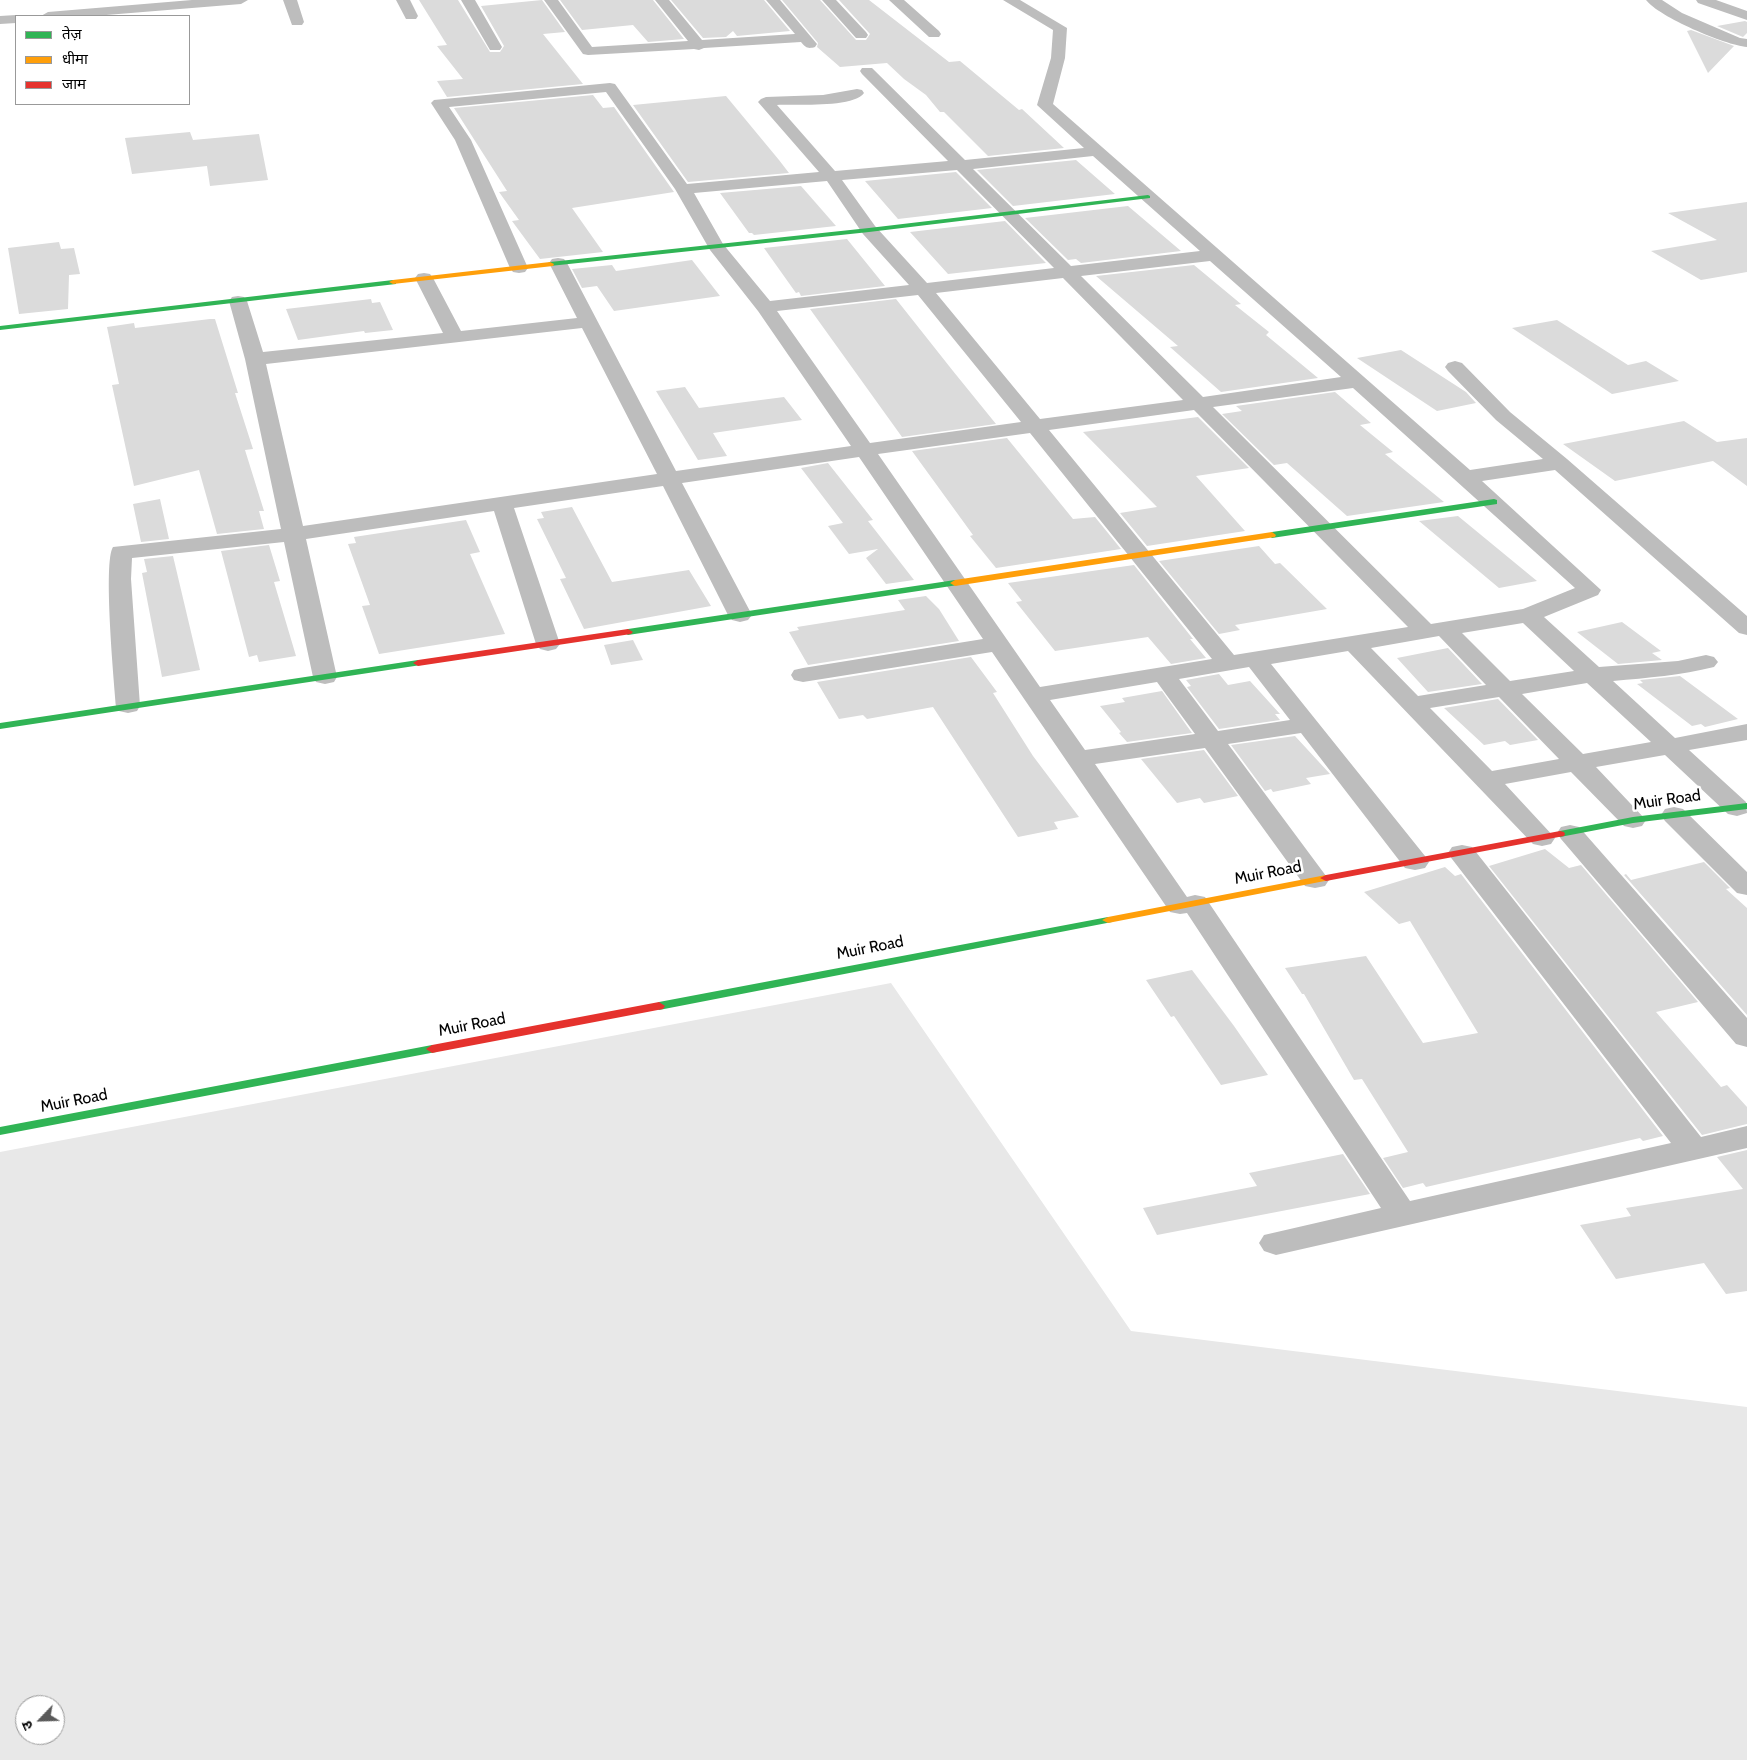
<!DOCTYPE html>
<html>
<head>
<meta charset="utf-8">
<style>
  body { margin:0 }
  #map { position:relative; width:1747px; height:1760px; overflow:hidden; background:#fff; font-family:Cabin,"Noto Sans Devanagari",sans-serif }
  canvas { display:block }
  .legend { position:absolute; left:15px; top:15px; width:175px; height:90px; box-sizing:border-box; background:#fff; border:1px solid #999; margin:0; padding:6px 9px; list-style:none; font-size:15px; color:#000 }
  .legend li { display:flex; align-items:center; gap:10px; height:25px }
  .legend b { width:25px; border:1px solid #999 }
  .north { position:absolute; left:15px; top:1695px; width:50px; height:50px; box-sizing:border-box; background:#fff; border:1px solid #999; border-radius:50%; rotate:246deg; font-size:14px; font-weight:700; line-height:20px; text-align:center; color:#000 }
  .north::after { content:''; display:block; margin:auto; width:18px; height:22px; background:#595959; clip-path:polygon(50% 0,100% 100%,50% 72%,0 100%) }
</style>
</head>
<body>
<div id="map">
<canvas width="1747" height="1760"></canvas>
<ul class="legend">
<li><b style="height:6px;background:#30b455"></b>तेज़</li>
<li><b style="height:6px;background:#ff9f0a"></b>धीमा</li>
<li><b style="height:6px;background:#e5322d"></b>जाम</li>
</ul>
<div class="north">उ</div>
</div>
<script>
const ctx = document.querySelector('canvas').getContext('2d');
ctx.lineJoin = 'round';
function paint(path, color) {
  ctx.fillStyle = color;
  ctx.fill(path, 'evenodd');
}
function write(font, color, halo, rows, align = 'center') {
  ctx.font = font + ' Cabin,sans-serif';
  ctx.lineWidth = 5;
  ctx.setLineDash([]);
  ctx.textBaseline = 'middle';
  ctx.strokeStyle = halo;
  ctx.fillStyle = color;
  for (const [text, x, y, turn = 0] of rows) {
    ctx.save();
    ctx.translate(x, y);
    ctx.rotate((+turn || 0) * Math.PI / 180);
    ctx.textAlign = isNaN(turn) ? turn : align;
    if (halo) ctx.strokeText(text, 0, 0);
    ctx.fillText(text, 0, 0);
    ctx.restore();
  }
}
const green = new Path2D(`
  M891,983L1131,1331L1747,1407V1760H0V1152ZM25,1705H55V1735H25Z`);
const building = new Path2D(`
  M419,0H458L490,52H500L504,46L481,6L542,0L565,32L543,34L583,84L447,97L437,81L463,79L437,46L447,45Z
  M560,0H653L684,39L648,42L633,25L582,30Z
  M671,0H764L790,31L737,36L733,31L726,37L703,38Z
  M782,0H820L856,40H866L870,34L839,0H869L949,62L960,61L1019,110L1022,109L1064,148L988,156L944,112H940L926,95L904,79L887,63L840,67L817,47L818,43Z
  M1745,21L1747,22V33L1743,37L1717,26Z
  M1691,30L1734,46L1708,73L1687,31Z
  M593,95L603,108L614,107L674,192L572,208L603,252L540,259L512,221L519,220L499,192L507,191L454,108Z
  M726,96L779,160L789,173L688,182L633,105Z
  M190,132L193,140L259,134L268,180L210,186L207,166L132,174L125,138Z
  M1076,160L1115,194L1013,206L977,170Z
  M956,172L992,208L898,219L865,181Z
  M801,186L836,226L754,235L752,233H749L720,193Z
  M1747,202V272L1701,280L1651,251L1717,240L1668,213Z
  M1128,206L1181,251L1081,263L1076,259L1068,260L1025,218Z
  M1005,221L1046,263L948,274L910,232Z
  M847,239L885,286L801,296L799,292L796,293L764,248Z
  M59,242L61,249L74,248L80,274L69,275L68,309L19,314L8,248Z
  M692,260L720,296L614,311L597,286L582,288L572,269L612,265L616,271Z
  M1194,265L1241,304L1235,305L1269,332L1266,335L1318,378L1221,392L1170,347L1178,346L1096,276Z
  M371,299L372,303L380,302L393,330L365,333L364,331L298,340L286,309Z
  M896,299L953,371L996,424L902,437L810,309Z
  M210,319H215L238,393H235L253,449L245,450L264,511H259L264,529L217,534L199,470L134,486L112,385L119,384L107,327L134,323L135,328Z
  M1557,320L1628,365L1646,361L1679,381L1612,394L1512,328Z
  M1401,350L1466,392L1476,403L1437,411L1357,358Z
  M685,387L699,408L784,397L802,420L713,433L727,456L698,460L656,391Z
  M1335,392L1371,423L1360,425L1393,452L1385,454L1444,502L1347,516L1287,463L1274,465L1222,414L1242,411L1236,406Z
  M1198,417L1249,468L1196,476L1245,531L1147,546L1120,513L1157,507L1083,432Z
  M1684,421L1717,442L1747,438V486L1713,461L1615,481L1563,444Z
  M1007,438L1073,519L1095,517L1121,549L996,568L970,536L973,535L912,451Z
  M828,463L873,520L868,521L914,580L886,584L866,558L878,549L849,554L828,526L843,523L801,468Z
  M160,499L169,539L141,542L133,504Z
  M572,507L612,582L689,570L711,606L584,629L560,579L566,578L537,519L544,518L541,512Z
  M1458,516L1537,581L1499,588L1419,521Z
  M466,520L480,552L470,554L505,634L379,654L362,606L370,605L348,544L356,543L354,537Z
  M269,545L280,581L274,582L296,656L259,662L257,655L249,657L221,551Z
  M1259,546L1275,564L1280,563L1327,609L1235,625L1240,630L1219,634L1159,561Z
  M173,556L200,670L162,677L142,573L147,572L144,559Z
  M1134,565L1193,639H1190L1206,658L1171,664L1148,637L1055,651L1016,602L1022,601L1008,583Z
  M926,596L939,609L959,641L808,665L789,632L799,630L797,627L905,610L898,600Z
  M1622,622L1661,651L1652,653L1662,660L1618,664L1577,632Z
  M633,640L643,660L611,665L604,645Z
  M1448,648L1482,684L1428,692L1397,658Z
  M971,657L997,692L993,693L1033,756L1079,817L1054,822L1058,829L1018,837L933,707L867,719L863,715L839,719L817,682Z
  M1219,674L1228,685L1250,681L1280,714H1275L1280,720L1219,729L1187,687L1191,686L1186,680Z
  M1680,676L1738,719L1705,727L1701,724L1692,726L1637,684L1643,683L1640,680Z
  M1162,691L1192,733L1127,742L1119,733L1121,732L1100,706L1125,702L1122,698Z
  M1498,699L1538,740L1510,745L1505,741L1484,745L1444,708Z
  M1295,736L1330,774L1306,778L1311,784L1273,792L1271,789L1265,791L1231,745Z
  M1204,750L1238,796L1204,803L1200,798L1177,803L1141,759Z
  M1545,849L1569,868L1581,865L1698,1002L1656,1012L1721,1087L1727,1085L1747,1107V1124L1702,1135L1489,866Z
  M1704,862L1730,888L1726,889L1747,908V1015L1624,875L1626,874L1631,880Z
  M1445,867L1455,876L1461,874L1663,1136L1643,1141L1640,1138L1426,1187L1423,1183L1403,1188L1383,1158L1408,1152L1362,1079L1354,1080L1304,994H1302L1285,968L1366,956L1423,1043L1478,1033L1410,921L1399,924L1364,892Z
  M1192,970L1234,1026L1268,1075L1221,1085L1174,1016L1171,1017L1146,980Z
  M1747,1150V1291L1726,1294L1704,1263L1616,1279L1580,1225L1631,1216L1626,1208L1743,1189L1717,1157Z
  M1343,1154L1370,1194L1157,1235L1143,1208L1257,1186L1249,1173Z`);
const street = new Path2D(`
  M192,0H248L241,4L94,16H41L48,12Z
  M283,0H297L304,22L302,25H292Z
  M396,0H410L418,16L416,19H406Z
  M461,0H475L502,47L500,50H490Z
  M544,0H558L592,47L688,41L655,0H669L702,40L795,34L766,0H780L817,44L815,47C808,49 806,48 801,42L704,48L699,50L694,49L588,55L583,54Z
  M822,0H836L866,32L868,35L866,38H856Z
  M889,0H904L939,31L941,34L939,37H929Z
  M1003,0H1020L1067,28L1065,58L1053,104L1470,470L1543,459L1496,420L1448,371L1445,367L1448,363L1455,361L1462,363L1510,412L1567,459L1747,616V635L1739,633L1555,470L1482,481L1601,590L1598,595L1544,617L1599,667L1678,661L1706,655L1714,657L1718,662L1714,667C1681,675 1648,678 1613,681L1675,738L1747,724V740L1689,750L1746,802L1747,813L1737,816L1728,814L1665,755L1596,767L1646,820L1642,826L1633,828L1624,826L1571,772L1505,784L1555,838L1551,844L1542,846L1533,844L1348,651L1271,664L1425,856L1429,862L1425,868L1415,870L1405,868L1301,733L1228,744L1329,880L1325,886L1315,888L1305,886L1205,748L1095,764L1187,897L1195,895L1205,897L1410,1201L1671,1143L1452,859L1448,853L1452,847L1462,845L1472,847L1701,1137L1747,1126V1148L1276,1255L1264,1251L1259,1243L1264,1235L1381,1208L1187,913L1180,914L1170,912L992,652L803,682L794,680L791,675L794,670L803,668L983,639L859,457L682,483L752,615L748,620L740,622L732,620L728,615L663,486L514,508L560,644L556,649L548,651L540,649L536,644L494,511L306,539L337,677L334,682L325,684L316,682L313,677L284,542L132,558L131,579L140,706L137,711L128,713L119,711L116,706C114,681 103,562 113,547L281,529L245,359L229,301L232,297L238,296L244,297L247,301L263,352L443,333L415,278L418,274L424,273L430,274L433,278L461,331L577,318L549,263L552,259L558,258L564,259L567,263L676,471L851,446L758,311L710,250L675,189L606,92L449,107L471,140L528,268L525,272L519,273L513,272L510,268L455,140L431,103L434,100L610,83L615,84L687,184L819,172L758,102L761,99L766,97L823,95L857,89L862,90L864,93C854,108 795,104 777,105L835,171L948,161L862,74L860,71L862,68H872L965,160L1084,148L1037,105L1051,58L1053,30ZM1093,156L1200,251L1071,266L973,169ZM957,170L1054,268L927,283L875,226L842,180ZM827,181L863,234L909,285L770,301L723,244L694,193ZM1210,261L1341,377L1203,397L1081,276ZM1063,278L1183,400L1040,419L936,293ZM918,295L1021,422L870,443L777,311ZM582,328L657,474L303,526L266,364ZM1353,388L1575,588L1523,609L1431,624L1213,407ZM1194,410L1408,627L1234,655L1049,430ZM1030,433L1212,659L1040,687L878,454ZM1523,623L1574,671L1510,681L1462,633ZM1439,636L1486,685L1418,696L1371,648ZM1249,667L1290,720L1218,731L1179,679ZM1157,682L1195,734L1085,750L1050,700ZM1587,683L1651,742L1583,754L1522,694ZM1499,697L1559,759L1492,771L1430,708Z
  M1646,0H1662L1682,13L1740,38L1747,39V47C1725,45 1659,17 1646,0Z
  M1696,0H1716L1747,11V20L1698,3Z
  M16,15L21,16H16V23L0,24V16Z
  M1674,807L1683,809L1747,872V895L1737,893L1665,821L1661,815L1665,809Z
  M1570,825L1579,827L1747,1018V1047L1736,1044L1561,839L1557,833L1561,827Z`);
const fast = new Path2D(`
  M1148,195L1150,196V198L869,232L550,266L546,264L550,262L869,228Z
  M393,280H396V284L0,330V326Z
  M1494,499L1497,500V504L1272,538L1268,535L1272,532Z
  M955,580L958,581V585L628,635L623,632L628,629Z
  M418,660L423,663L421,665L0,729V723Z
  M1747,803V809L1633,823L1560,837L1555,834L1560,831L1633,817Z
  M1108,917L1114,920L1112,922L659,1010L653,1006L659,1002Z
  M432,1045L438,1049L436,1052L0,1135V1127Z`);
const slow = new Path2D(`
  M550,262L554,264L553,266L393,284L389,282L393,280Z
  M1272,532L1276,535L1275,537L955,586L950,583L955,580Z
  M1326,875L1330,876L1332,878L1330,880L1108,923L1102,920L1108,917Z`);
const jam = new Path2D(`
  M628,629L633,632L631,634L418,666L413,663L418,660Z
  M1560,831L1564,832L1565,834L1564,836L1326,881L1320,878L1326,875Z
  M659,1002L665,1006L663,1009L432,1053L426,1049L432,1045Z`);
const streetNames = [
  ["Muir Road",1667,800,-8],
  ["Muir Road",1268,873,-11],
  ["Muir Road",870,948,-11],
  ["Muir Road",472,1025,-11],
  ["Muir Road",74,1101,-11]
];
paint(green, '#e8e8e8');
paint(building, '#dbdbdb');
paint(street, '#bdbdbd');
paint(fast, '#30b455');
paint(slow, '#ff9f0a');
paint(jam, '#e5322d');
write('16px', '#000', '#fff', streetNames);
</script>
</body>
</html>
